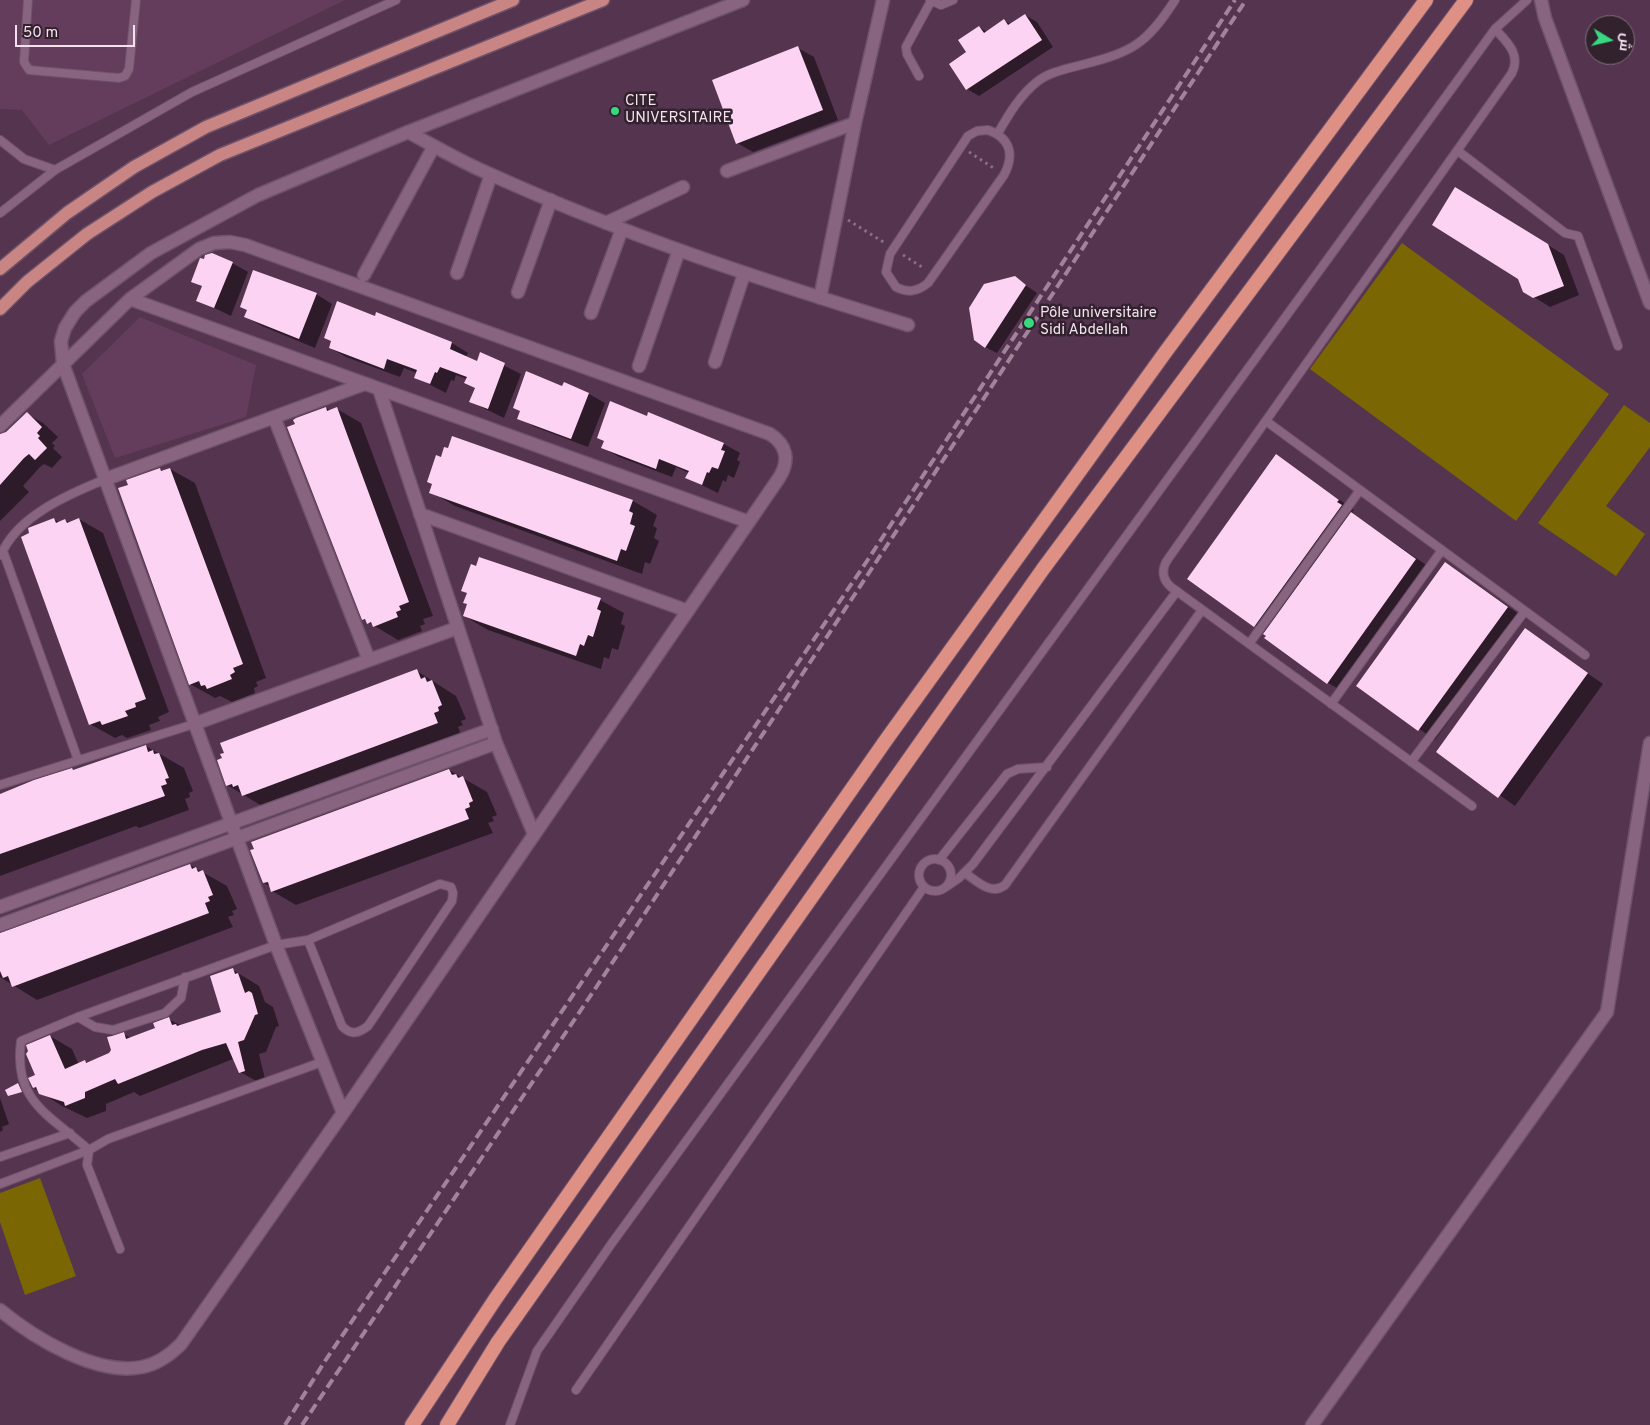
<!DOCTYPE html>
<html>
<head>
<meta charset="utf-8">
<style>
  body { margin:0 }
  #map { position:relative; width:1650px; height:1425px; overflow:hidden; background:#55344f; font-family:Overpass,Cairo,sans-serif }
  canvas { display:block }
  .north { position:absolute; left:1585px; top:15px; width:50px; height:50px; box-sizing:border-box; background:#32222e; border:1px solid #806e7c; border-radius:50%; rotate:99deg; font-size:14px; font-weight:700; line-height:20px; text-align:center; color:#f5e0f0 }
  .north::after { content:''; display:block; margin:auto; width:18px; height:22px; background:#37d880; clip-path:polygon(50% 0,100% 100%,50% 72%,0 100%) }
  .scale { position:absolute; left:15px; top:25px; width:120px; height:22px; box-sizing:border-box; border:2px solid #f5e0f0; border-top:0; padding-left:6px; font-size:15px; line-height:18px; white-space:nowrap; color:#f5e0f0; -webkit-text-stroke:4px #32222e; paint-order:stroke }
</style>
</head>
<body>
<div id="map">
<canvas width="1650" height="1425"></canvas>
<div class="north">ش</div>
<div class="scale">50 m</div>
</div>
<script>
const ctx = document.querySelector('canvas').getContext('2d');
ctx.lineJoin = 'round';
function paint(path, color) {
  ctx.fillStyle = color;
  ctx.fill(path, 'evenodd');
}
function trace(path, color, width, dash) {
  ctx.strokeStyle = color;
  ctx.lineWidth = width;
  ctx.lineCap = dash ? 'butt' : 'round';
  ctx.setLineDash(dash || []);
  ctx.stroke(path);
}
function write(font, color, halo, rows, align = 'center') {
  ctx.font = font + ' Overpass,sans-serif';
  ctx.lineWidth = 5;
  ctx.setLineDash([]);
  ctx.textBaseline = 'middle';
  ctx.strokeStyle = halo;
  ctx.fillStyle = color;
  for (const [text, x, y, turn = 0] of rows) {
    ctx.save();
    ctx.translate(x, y);
    ctx.rotate((+turn || 0) * Math.PI / 180);
    ctx.textAlign = isNaN(turn) ? turn : align;
    if (halo) ctx.strokeText(text, 0, 0);
    ctx.fillText(text, 0, 0);
    ctx.restore();
  }
}
const built = new Path2D(`
  M0,0H345L49,145L22,110L0,109Z
  M140,317L256,365L246,417L115,458L82,374Z`);
const green = new Path2D(`
  M1402,243L1609,394L1516,521L1310,369Z
  M1624,405L1650,423V447L1606,506L1645,534L1616,576L1538,523Z
  M40,1178L76,1276L25,1295L0,1222V1193Z`);
const shadow = new Path2D(`
  M1025,15L1037,22L1053,47L979,96L967,89L968,53L979,27L987,32L1004,21L1011,24Z
  M798,48L814,57L838,120L753,152L737,143Z
  M1472,198L1564,255L1579,295L1550,307L1524,291L1519,278Z
  M232,263L248,272L231,316L198,300L203,287L193,281Z
  M1015,278L1037,293L997,353L985,347Z
  M316,294L332,304L315,348L262,326L246,317Z
  M377,313L452,343L468,353L466,357L477,362L481,354L521,374L504,418L471,402L476,389L466,383L467,379L456,375L454,381L451,380L446,393L415,377L417,373L404,368L400,377L346,357L330,348L375,317Z
  M563,387L589,394L605,403L588,447L535,427L519,418Z
  M326,408L331,411L337,409L361,423L433,616L423,619L425,624L420,626L422,631L398,640L363,619Z
  M27,414L43,423L58,437L52,443L55,446L53,448L62,457L52,468L44,464L40,467L23,486L29,492L0,521V434L6,433Z
  M647,417L724,444L740,453L737,460L740,462L734,478L728,475L726,482L723,480L718,493L687,478L689,473L676,467L672,477L619,457L603,448Z
  M453,437L633,501L657,515L653,526L657,528L654,538L659,541L650,564L645,562L642,574L455,506L431,492L442,459L449,450Z
  M1276,456L1354,510L1352,512L1357,517L1432,569L1344,692L1328,683L1266,633L1188,578Z
  M160,469L164,472L170,469L195,483L266,678L256,682L258,686L254,688L255,693L232,702L220,696L215,698L190,684L130,486Z
  M54,519L60,523L65,520L70,523L79,519L103,533L169,712L158,717L160,721L149,725L151,730L127,738L122,735L115,738L90,724Z
  M1446,563L1523,617L1435,740L1358,686Z
  M600,600L624,613L621,624L625,626L618,650L612,648L609,659L604,657L601,669L488,630L464,616Z
  M1525,630L1603,684L1515,806L1438,752Z
  M417,671L456,696L466,719L461,721L463,725L458,727L462,737L267,809L227,785Z
  M146,746L184,768L193,791L189,793L190,797L185,799L189,810L139,828L136,826L0,876V794Z
  M449,770L487,792L497,815L492,817L494,821L488,823L493,833L296,905L272,891L270,886L264,883Z
  M190,865L227,886L237,909L232,911L234,915L228,917L233,927L37,1000L0,977V934Z
  M233,970L259,986L265,1002L273,1007L279,1026L276,1027L266,1052L259,1054L266,1083L262,1084L240,1072L233,1059L140,1096L134,1092L106,1104V1111L87,1118L62,1106L34,1088L50,1036L72,1049L79,1065L110,1054L123,1034L131,1038L156,1028L168,1019L182,1026L223,1012Z
  M0,1098L9,1124L2,1127L3,1130L0,1132Z`);
const building = new Path2D(`
  M1025,14L1042,40L966,90L949,64L966,52L958,40L979,26L984,33L1004,19L1008,25Z
  M798,46L823,110L736,144L712,80Z
  M1455,187L1548,244L1564,286L1533,298L1523,292L1518,279L1432,225Z
  M212,253L233,262L214,308L196,301L202,286L191,282L200,258L204,259L205,255Z
  M253,270L317,293L299,339L244,317L247,310L240,307Z
  M1015,276L1026,285L985,348L974,340L969,308L984,284Z
  M337,301L375,316L376,312L452,342L450,349L477,361L480,352L505,363L488,409L469,402L475,388L464,383L467,377L440,367L437,373L435,372L430,384L414,378L417,370L387,359L384,369L329,348L331,341L324,338Z
  M526,371L562,386L564,382L589,393L571,439L517,419L520,411L513,408Z
  M610,401L647,416L648,412L724,443L721,450L725,451L718,469L712,467L709,473L707,472L702,485L685,478L689,471L659,459L656,469L601,448L604,441L597,438Z
  M326,407L327,411L337,407L409,602L399,606L401,610L396,612L398,617L373,627L371,622L367,624L365,619L362,620L287,427L295,424L293,420L296,418Z
  M27,412L42,427L37,433L40,436L38,438L47,448L35,460L29,454L24,458L0,485V434L6,432Z
  M452,436L633,500L629,511L633,513L630,524L635,526L626,551L621,549L617,561L429,493L432,484L427,482L436,455L441,457L444,447L448,448Z
  M1276,454L1339,500L1337,502L1342,505L1254,627L1187,579Z
  M160,468L161,471L170,468L243,664L233,668L235,672L230,675L232,679L207,689L205,685L201,686L199,681L189,685L118,488L128,485L126,480Z
  M1351,512L1416,559L1327,684L1264,638L1266,636L1263,634Z
  M54,518L56,523L65,519L67,523L79,518L146,699L135,703L136,707L125,711L128,716L102,725L100,721L89,725L21,537L29,533L28,528Z
  M479,557L601,598L597,609L601,611L593,637L588,635L584,646L580,644L576,656L463,616L467,604L463,603L467,593L461,591L471,564L476,566Z
  M1445,562L1508,607L1418,731L1356,686Z
  M1525,628L1588,673L1498,798L1436,752Z
  M417,669L421,679L425,677L427,682L432,680L442,705L438,707L439,711L434,713L438,723L242,796L238,785L233,787L232,784L226,786L217,760L222,758L220,754L224,753L220,743Z
  M146,745L148,752L153,750L154,754L159,753L169,778L165,779L167,784L161,786L165,796L0,854V794L34,780L72,768L73,770Z
  M449,769L452,775L456,774L458,778L463,776L473,801L469,803L470,807L465,809L469,819L271,892L268,882L263,883L250,850L254,849L251,842Z
  M190,864L192,869L196,867L198,872L203,870L213,895L208,897L210,901L205,903L209,913L12,987L8,976L3,978L0,971V933Z
  M233,968L235,974L238,973L245,993L249,991L252,993L258,1014L255,1015L244,1040L238,1042L245,1071L239,1073L226,1043L202,1050L118,1084L115,1079L85,1092V1098L65,1106L64,1102L39,1094L36,1087L33,1088L28,1078L35,1075L26,1054L28,1051L26,1045L50,1035L65,1069L85,1060L86,1063L109,1053L111,1050L107,1037L112,1036L124,1032L126,1039L155,1028L153,1023L169,1017L172,1025L176,1024L177,1026L221,1012L210,976Z
  M18,1083L22,1092L8,1096L5,1090Z`);
const path = new Path2D(`
  M969,152L995,169
  M848,220L885,243
  M903,255L925,269`);
const service = new Path2D(`
  M28,0L24,62L29,70L119,78L125,76L129,69L136,0
  M930,0L941,5L953,0
  M919,76L907,54L906,47L931,1
  M988,130C1010,138 1015,154 1004,175L928,283C917,292 908,293 896,287L886,272L890,254L968,136L977,131Z
  M998,133C1009,114 1020,95 1038,81C1050,72 1066,69 1081,65C1132,52 1146,45 1175,0
  M0,140L24,159L55,170
  M1458,151L1565,233L1578,236L1618,346
  M0,213L55,170L192,92L396,0
  M1266,421L1585,655
  M3,551L78,760
  M1,555C17,516 69,494 106,479
  M1249,644L1360,490
  M1331,704L1442,550
  M1411,762L1525,611
  M0,785L194,724
  M1472,806L1171,587C1162,579 1161,569 1168,559L1512,73C1521,54 1507,42 1495,29
  M919 875a16 16 0 1 1 32 0a16 16 0 1 1-32 0Z
  M939,860L1007,774L1018,769L1047,767
  M965,873C977,881 991,896 1005,885L1202,610
  M946,887L959,878L973,864L1177,591
  M78,1017L95,1027L113,1030L165,1013L181,998L185,977
  M0,1157L70,1133
  M0,1184L89,1150C49,1114 13,1102 21,1041L78,1017L276,945L308,940L440,884L451,887L453,893L452,901L368,1026C359,1033 351,1036 342,1026L308,940
  M120,1249L87,1165L89,1150L108,1139L322,1062
  M576,1390L924,887
  M510,1425L537,1351L612,1243L1495,29L1527,0`);
const minor = new Path2D(`
  M408,132C436,147 463,163 492,175C627,236 767,282 908,325
  M727,171L855,123
  M606,223L683,187
  M457,273L491,175
  M364,275L434,146
  M518,292L551,200
  M820,298L855,123L883,0
  M130,299L749,522
  M591,313L622,229
  M715,362L744,274
  M63,364L276,945L343,1113
  M639,366L679,250
  M379,389L496,743L534,834
  M274,417L369,660
  M0,426L130,299L199,249L214,243L230,242L245,245L770,434C787,445 790,461 779,478L343,1113L181,1344C170,1355 158,1364 142,1367C96,1376 34,1338 0,1310
  M106,479L364,384
  M420,514L688,611
  M194,724L457,628`);
const tertiary = new Path2D(`
  M1541,0L1545,18L1650,303
  M63,364L61,341L65,328L75,312L86,301L151,253L258,195L408,132L743,0
  M0,907L492,729
  M0,925L496,743
  M1312,1425L1607,1012L1650,743`);
const primary = new Path2D(`
  M0,269L67,213L134,167L206,127L513,0
  M0,309L27,282L87,234L152,192L220,155L603,0`);
const trunk = new Path2D(`
  M412,1425L496,1298L886,740L1164,354L1426,0
  M447,1425L498,1342L1043,569L1466,0`);
const rail = new Path2D(`
  M285,1425L325,1361L867,561L1235,0
  M302,1425L595,989L1246,0`);
const markers = [
  [615,111,5,"#37d880"],
  [1029,323,6,"#37d880"]
];
const poiNames = [
  ["CITE",625,102],
  ["UNIVERSITAIRE",625,119],
  ["Pôle universitaire",1040,314],
  ["Sidi Abdellah",1040,331]
];
paint(built, '#643d5d');
paint(green, '#7b6604');
paint(shadow, '#0007');
paint(building, '#fdd3f3');
trace(service, '#6e5269', 10);
trace(minor, '#6e5269', 15);
trace(tertiary, '#6e5269', 15);
trace(primary, '#6e5269', 15);
trace(trunk, '#6e5269', 16);
trace(path, '#8c6f86', 3, [2.5, 4]);
trace(service, '#886481', 8);
trace(minor, '#886481', 12);
trace(tertiary, '#886481', 12);
trace(primary, '#c98583', 12);
trace(trunk, '#df9084', 14);
trace(rail, '#a0859a', 4, [10, 5]);
for (const [x, y, r, color] of markers) {
  const dot = new Path2D();
  dot.arc(x, y, r, 0, 2 * Math.PI);
  ctx.fillStyle = color;
  ctx.fill(dot);
  trace(dot, '#32222e', 2);
}
write('15px', '#f5e0f0', '#32222e', poiNames, 'left');
</script>
</body>
</html>
